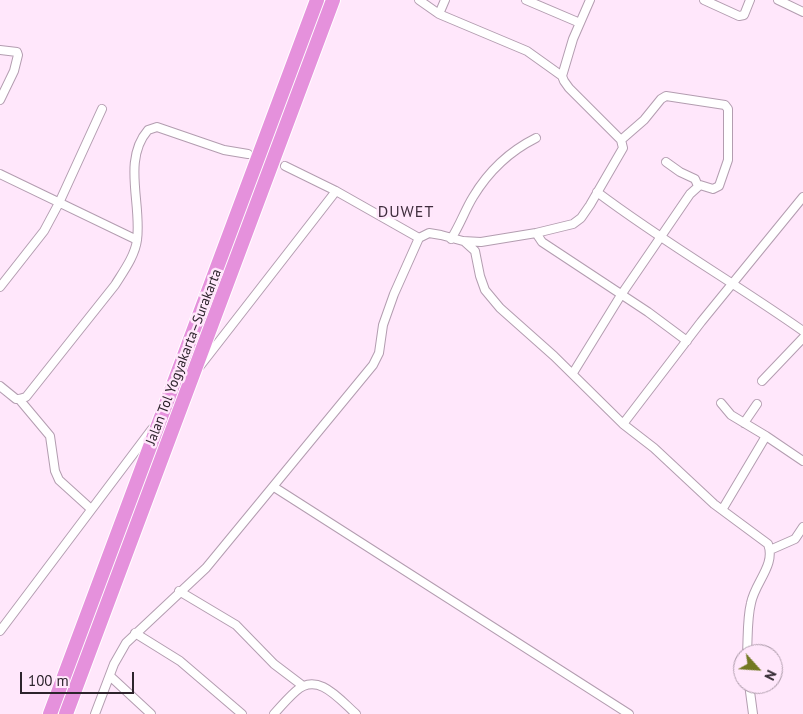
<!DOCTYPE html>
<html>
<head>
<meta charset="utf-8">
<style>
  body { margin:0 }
  #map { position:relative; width:803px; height:714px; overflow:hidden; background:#ffe7fb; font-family:"PT Sans",sans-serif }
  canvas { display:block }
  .north { position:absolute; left:733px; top:644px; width:50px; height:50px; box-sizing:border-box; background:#ffe7fb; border:1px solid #ab99a8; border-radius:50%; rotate:116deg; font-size:14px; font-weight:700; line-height:20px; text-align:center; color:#2d242c }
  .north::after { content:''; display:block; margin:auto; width:18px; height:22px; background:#737923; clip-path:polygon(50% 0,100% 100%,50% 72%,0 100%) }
  .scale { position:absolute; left:20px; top:672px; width:114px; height:22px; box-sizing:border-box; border:2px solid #2d242c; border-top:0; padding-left:6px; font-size:15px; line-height:18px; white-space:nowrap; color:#2d242c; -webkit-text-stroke:4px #ffe7fb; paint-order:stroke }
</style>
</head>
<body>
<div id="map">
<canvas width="803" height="714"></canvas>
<div class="north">N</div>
<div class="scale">100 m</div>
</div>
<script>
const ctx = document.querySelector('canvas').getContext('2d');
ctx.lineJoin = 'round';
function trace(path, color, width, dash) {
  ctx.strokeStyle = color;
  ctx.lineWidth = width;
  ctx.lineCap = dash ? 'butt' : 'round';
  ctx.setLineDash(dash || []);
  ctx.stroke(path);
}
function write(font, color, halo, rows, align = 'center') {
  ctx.font = font + ' "PT Sans",sans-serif';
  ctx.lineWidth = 5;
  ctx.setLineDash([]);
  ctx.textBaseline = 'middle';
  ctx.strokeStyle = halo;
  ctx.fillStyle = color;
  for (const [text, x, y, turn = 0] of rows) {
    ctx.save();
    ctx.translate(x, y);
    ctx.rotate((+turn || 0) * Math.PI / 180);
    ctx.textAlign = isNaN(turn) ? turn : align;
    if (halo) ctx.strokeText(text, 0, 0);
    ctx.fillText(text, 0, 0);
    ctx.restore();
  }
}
const minorTunnel = new Path2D(`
  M248,154L285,166`);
const minor = new Path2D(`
  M419,0L439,14L527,51L562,76
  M526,0L580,23
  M704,0L739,16L744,15L750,0
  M778,0L803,12
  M439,14L445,0
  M0,50L17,52L18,55L14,71L0,100
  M666,162L680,172L695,179L698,186
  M285,166L336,191L419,238
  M0,174L137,240
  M597,192C663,242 735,283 803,331
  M536,233L542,242L648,312L687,341
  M451,239C460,225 465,210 473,197C488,172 510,151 536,138
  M465,242L475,251L480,276L485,290L500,308L554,356L623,424L654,448L714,504L768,544C776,565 755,582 751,603C747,619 748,637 747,654
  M0,287L44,231L59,203L102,109
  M200,366L336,191
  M573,373L621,295L690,194L700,185L713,189L719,186L728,160V109L725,105L666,96L661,99L644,120L621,140
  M762,381L803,338
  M0,386L16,399H19L26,397L115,285C123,272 135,256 137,240C142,204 122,160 148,130L157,127L224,150L248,154
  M19,399L50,436L55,471L59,480L91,509
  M721,403L731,415L766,436
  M744,423L757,404
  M623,424L701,322L803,197
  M274,487L629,714
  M722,510L766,436L803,461
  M770,550L795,539L803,527
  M179,591L236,625L274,664L303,686
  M0,631L152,429
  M135,633L180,661L242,714
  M110,676L151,714
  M749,684L753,714
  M95,714L114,664L126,643L206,568L373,365L379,353L383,325L394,294L419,238L429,233L441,235L463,241L481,242L536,233L573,224L581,218L590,205L623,148L621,140L569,88L564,81L562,76L573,39L590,0
  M274,714C281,706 288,698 296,691C318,671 340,700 356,714`);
const motorway = new Path2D(`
  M50,714L317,0
  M66,714L333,0`);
const streetNames = [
  ["Jalan Tol Yogyakarta–Surakarta",184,357,-69]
];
const quarterNames = [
  ["DUWET",406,212]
];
trace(minorTunnel, '#d5c0d2', 8, [8, 4]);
trace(minor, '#b39db0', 10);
trace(motorway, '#fff', 16);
trace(minor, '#fff', 8);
trace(motorway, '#e591dc', 14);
write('14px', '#2d242c', '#ffe7fb', streetNames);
ctx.letterSpacing = '1px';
write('16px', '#3f2d3d', '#ffe7fb', quarterNames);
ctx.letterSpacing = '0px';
</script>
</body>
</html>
